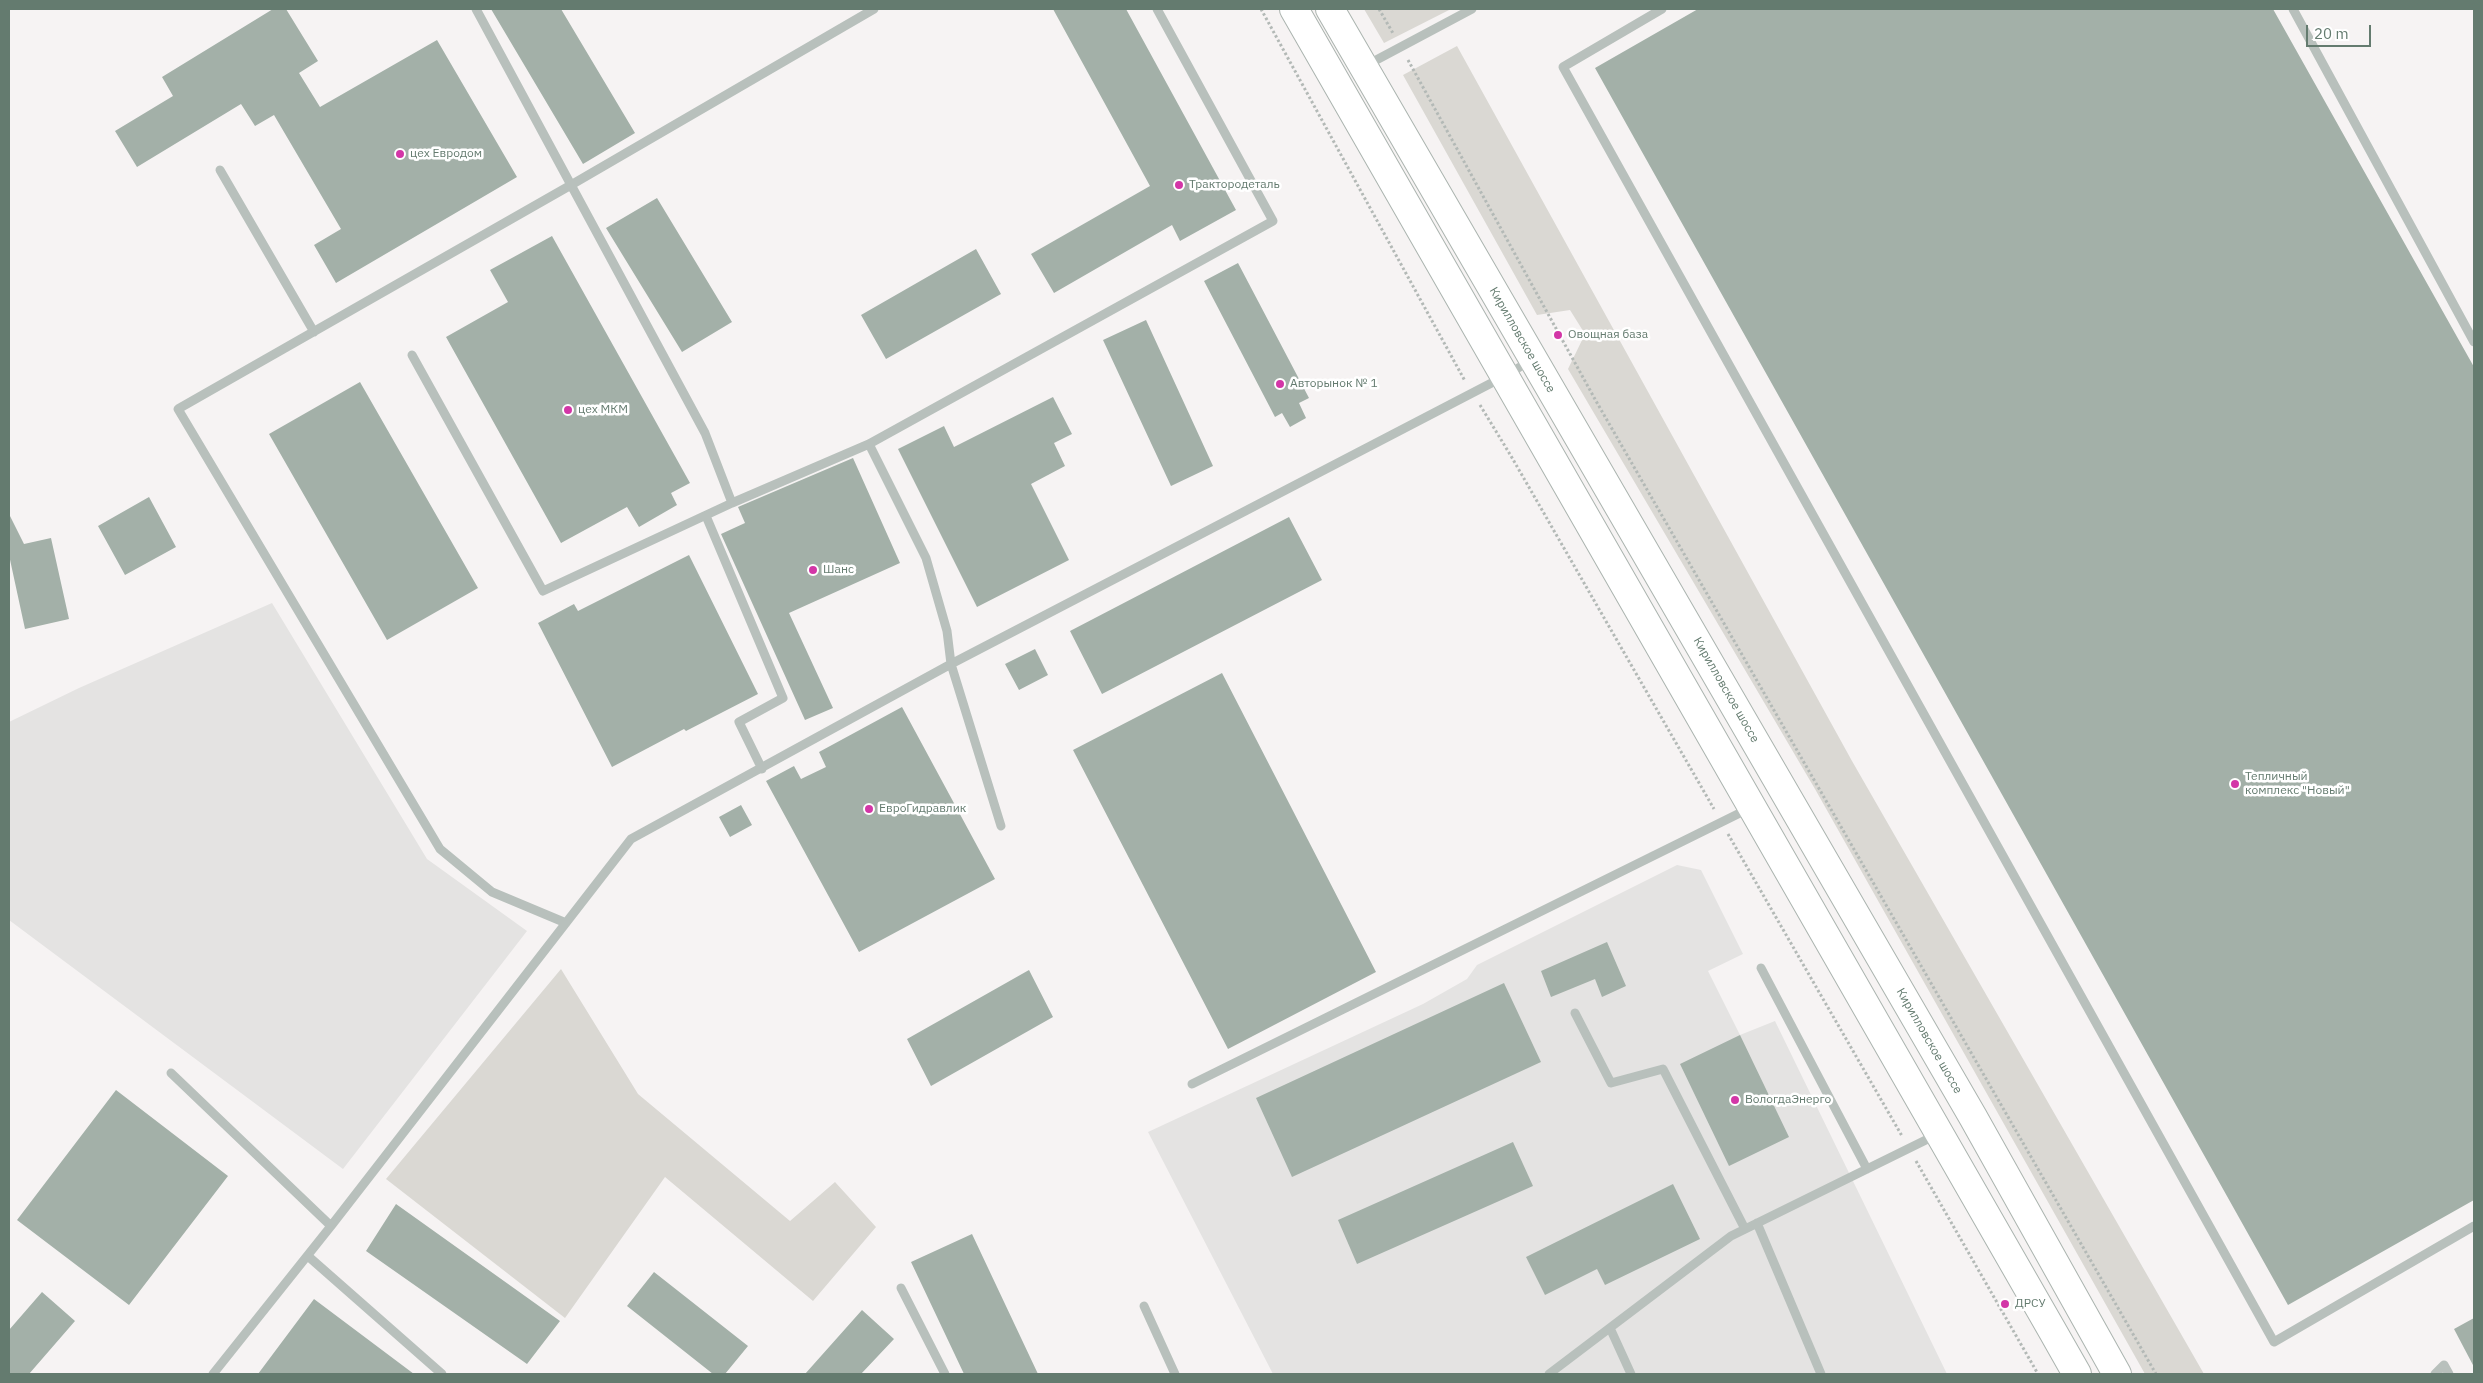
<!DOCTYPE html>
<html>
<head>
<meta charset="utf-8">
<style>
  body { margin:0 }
  #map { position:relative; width:2483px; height:1383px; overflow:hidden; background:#f6f3f3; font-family:"IBM Plex Sans",sans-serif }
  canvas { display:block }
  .frame { position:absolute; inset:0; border:10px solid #647b6f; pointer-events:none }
  .scale { position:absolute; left:2306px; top:25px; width:65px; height:22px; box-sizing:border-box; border:2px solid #647b6f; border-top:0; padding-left:6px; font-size:15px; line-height:18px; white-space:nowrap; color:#647b6f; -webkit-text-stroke:4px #fff; paint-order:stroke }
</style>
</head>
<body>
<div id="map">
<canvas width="2483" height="1383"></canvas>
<div class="frame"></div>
<div class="scale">20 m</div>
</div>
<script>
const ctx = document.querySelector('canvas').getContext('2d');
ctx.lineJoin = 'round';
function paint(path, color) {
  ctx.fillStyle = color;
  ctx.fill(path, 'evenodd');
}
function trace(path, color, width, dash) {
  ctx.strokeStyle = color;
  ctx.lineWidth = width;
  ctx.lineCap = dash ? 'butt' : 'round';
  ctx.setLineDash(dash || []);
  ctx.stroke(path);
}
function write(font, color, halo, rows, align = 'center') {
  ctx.font = font + ' "IBM Plex Sans",sans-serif';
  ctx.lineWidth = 5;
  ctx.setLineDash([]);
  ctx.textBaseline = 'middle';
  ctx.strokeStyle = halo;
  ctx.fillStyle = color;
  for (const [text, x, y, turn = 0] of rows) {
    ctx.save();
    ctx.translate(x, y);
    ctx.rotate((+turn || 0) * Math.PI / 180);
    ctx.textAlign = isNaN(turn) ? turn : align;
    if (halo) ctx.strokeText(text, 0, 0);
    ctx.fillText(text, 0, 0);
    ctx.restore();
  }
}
const built = new Path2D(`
  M272,603L427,859L527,931L343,1169L9,920V722L79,688Z
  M1677,865L1701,870L1743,954L1708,971L1740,1035L1775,1021L1947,1374H1273L1148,1132L1423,1004L1467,979L1477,965Z`);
const green = new Path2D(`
  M1364,9H1451L1384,43Z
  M1457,46L1852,761L2204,1374H2145L1815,789L1568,369L1585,334L1570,310L1537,315L1403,75Z
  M561,969L638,1094L790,1221L835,1182L876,1227L813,1301L665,1177L565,1318L386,1179Z`);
const building = new Path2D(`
  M273,9H286L318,61L299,73L320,107L437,40L517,177L336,283L314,245L341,229L274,115L255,126L241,104L137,167L115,131L173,96L162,77Z
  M491,9H561L635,133L583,164Z
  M1053,9H1126L1236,210L1180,241L1172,225L1054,293L1031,254L1150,186Z
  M1698,9H2273L2474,367V1200L2288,1305L1595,68Z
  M657,198L732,322L682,352L606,228Z
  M552,236L690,483L671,493L677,505L639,527L627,507L561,543L446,337L508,302L490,270Z
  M976,249L1001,294L886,359L861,315Z
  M1238,263L1309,398L1299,403L1306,418L1290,427L1282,413L1275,417L1204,281Z
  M1146,320L1213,466L1171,486L1103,340Z
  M360,382L478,588L387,640L269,434Z
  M1053,397L1072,434L1054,443L1065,466L1031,484L1069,560L977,607L898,449L944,426L954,447Z
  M853,458L900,563L789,613L833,708L805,720L721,534L745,523L738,507Z
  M149,497L176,547L125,575L98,526Z
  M9,514L24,544L51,538L69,619L25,629L9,555Z
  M1289,517L1322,580L1102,694L1070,631Z
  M689,555L758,694L686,731L684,729L612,767L538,623L574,604L578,611Z
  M1035,649L1048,675L1019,690L1005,664Z
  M1222,673L1376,972L1228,1049L1073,750Z
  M902,707L995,879L859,952L766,781L794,766L801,779L826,767L819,752Z
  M741,805L752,825L730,837L719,817Z
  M1607,942L1626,986L1602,997L1595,979L1551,997L1541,971Z
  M1029,970L1053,1017L931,1086L907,1039Z
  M1504,983L1541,1062L1292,1177L1256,1098Z
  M1740,1035L1789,1137L1729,1166L1680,1064Z
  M116,1090L228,1176L129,1305L17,1220Z
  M1513,1142L1533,1186L1357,1264L1338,1220Z
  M1673,1184L1700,1239L1605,1285L1597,1269L1545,1295L1526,1257Z
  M396,1204L560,1321L527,1364L366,1251Z
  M972,1234L1038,1374H964L911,1262Z
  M654,1272L748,1346L725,1374H713L627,1306Z
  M42,1292L75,1321L29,1374H9V1330Z
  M314,1299L414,1374H258Z
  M862,1310L894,1339L861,1374H805Z
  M2474,1318V1367L2454,1329Z`);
const path = new Path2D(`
  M1261,9L1465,381
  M1379,9L1394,35
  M1408,60L1596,401L2156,1374
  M1480,405L1511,456L1714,809
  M1728,834L1902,1136
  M1916,1161L2038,1374`);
const minor = new Path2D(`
  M476,9L705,433L732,503
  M1662,9L1563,67L2274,1342L2474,1226
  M2293,9L2474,342
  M1365,66L1472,9
  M220,170L314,332
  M412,355L543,591L732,503L869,444L1273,221L1157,9
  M869,444L926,558L947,631L951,664L1001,826
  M706,516L783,698L739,722L762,769
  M566,923L492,892L440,849L178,409L571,185L874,9
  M1761,968L1867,1169
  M1575,1013L1611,1083L1663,1069L1745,1229
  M171,1073L331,1226L631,839L951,664L1503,377L1530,361
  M1192,1084L1748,809
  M1757,1223L1821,1374
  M309,1257L442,1374
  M901,1288L945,1374
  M1144,1306L1175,1374
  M1610,1328L1631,1374
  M213,1374L331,1226
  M1549,1374L1731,1236L1938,1134
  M2435,1374L2444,1365L2449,1374`);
const major = new Path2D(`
  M1294,9C1552,466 1818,918 2077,1374
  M1330,9L1973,1117L2117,1374`);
const markers = [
  [400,154,5,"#d336a7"],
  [1179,185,5,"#d336a7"],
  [1558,335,5,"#d336a7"],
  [1280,384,5,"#d336a7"],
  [568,410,5,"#d336a7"],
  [813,570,5,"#d336a7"],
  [2235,784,5,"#d336a7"],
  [869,809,5,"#d336a7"],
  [1735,1100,5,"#d336a7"],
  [2005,1304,5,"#d336a7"]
];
const poiNames = [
  ["цех Евродом",410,154],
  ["Трактородеталь",1189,185],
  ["Овощная база",1568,335],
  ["Авторынок № 1",1290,384],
  ["цех МКМ",578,410],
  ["Шанс",823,570],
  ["Тепличный",2245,777],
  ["комплекс \"Новый\"",2245,791],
  ["ЕвроГидравлик",879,809],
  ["ВологдаЭнерго",1745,1100],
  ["ДРСУ",2015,1304]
];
const streetNames = [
  ["Кирилловское шоссе",1522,340,60],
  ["Кирилловское шоссе",1726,690,60],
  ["Кирилловское шоссе",1929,1041,60]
];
paint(built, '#e4e3e2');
paint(green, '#dad8d3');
paint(building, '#a3b0a8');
trace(major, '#abb4af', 30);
trace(path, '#b3b9b6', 3, [2.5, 2.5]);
trace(minor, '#b8c0bc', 9);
trace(major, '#fff', 28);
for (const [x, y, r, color] of markers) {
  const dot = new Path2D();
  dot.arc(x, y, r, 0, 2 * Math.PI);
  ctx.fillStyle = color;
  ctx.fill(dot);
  trace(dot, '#fff', 2);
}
write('12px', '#647b6f', '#fff', poiNames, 'left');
write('12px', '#647b6f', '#fff', streetNames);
</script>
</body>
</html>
